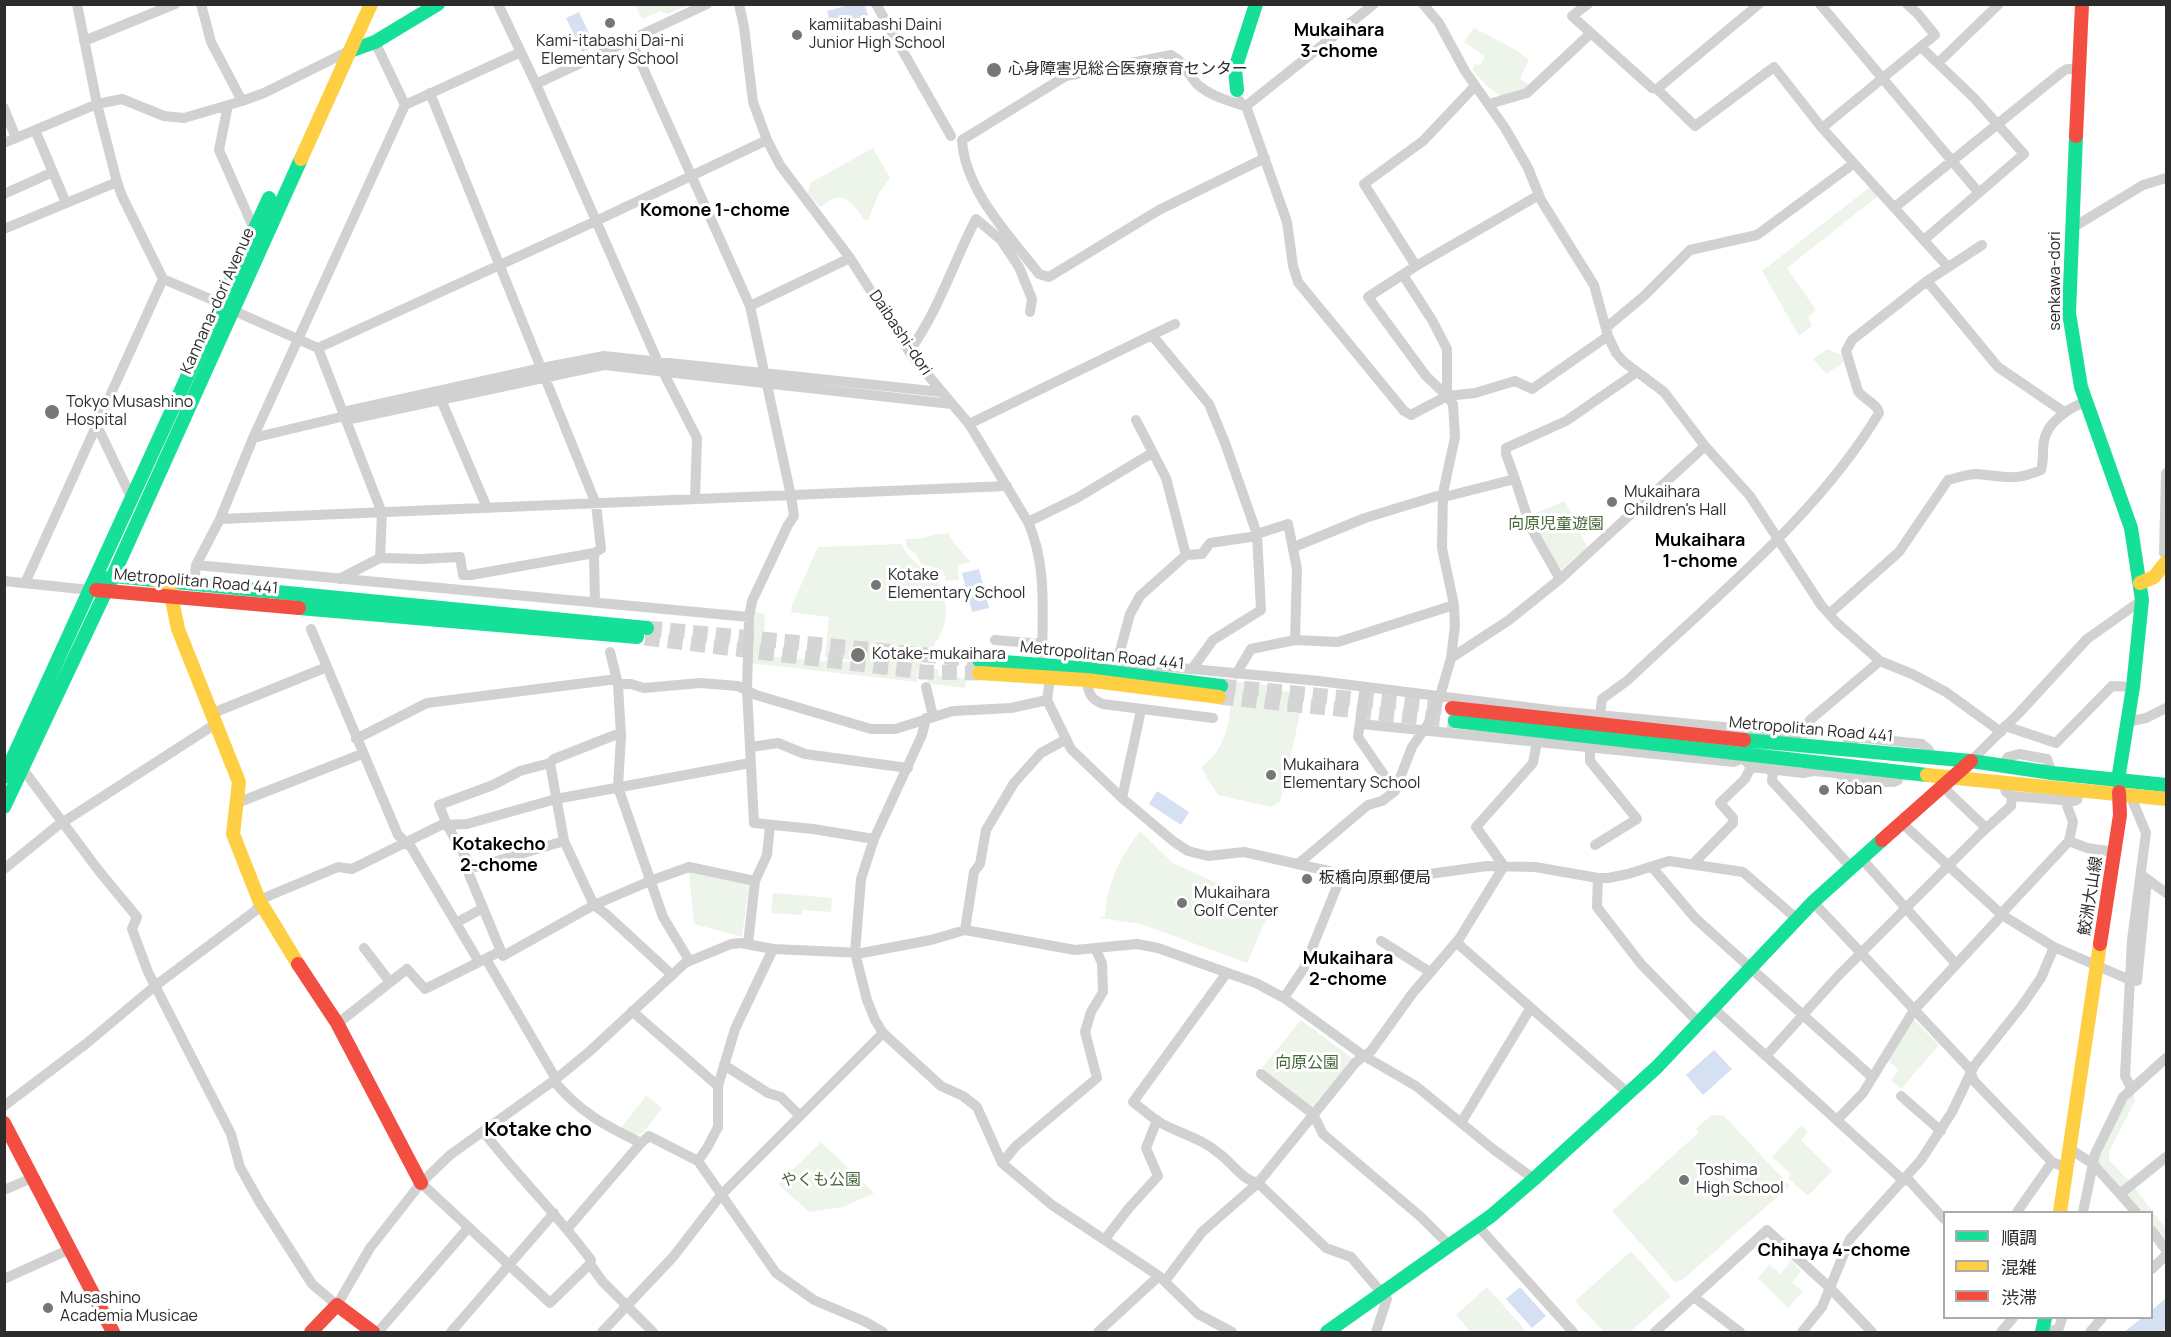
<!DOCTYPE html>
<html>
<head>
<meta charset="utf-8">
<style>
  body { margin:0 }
  #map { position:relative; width:2171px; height:1337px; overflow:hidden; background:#fff; font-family:Manrope,"Noto Sans JP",sans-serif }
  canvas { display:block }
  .frame { position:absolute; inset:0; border:6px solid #2c2c2c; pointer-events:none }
  .legend { position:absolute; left:1943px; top:1211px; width:210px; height:108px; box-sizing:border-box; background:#fff; border:2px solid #ababab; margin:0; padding:8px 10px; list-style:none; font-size:18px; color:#2c2c2c }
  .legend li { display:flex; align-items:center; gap:12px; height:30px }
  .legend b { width:30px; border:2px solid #ababab }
</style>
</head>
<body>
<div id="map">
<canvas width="2171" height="1337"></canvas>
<div class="frame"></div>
<ul class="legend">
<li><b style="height:8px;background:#16e098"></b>順調</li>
<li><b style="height:8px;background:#ffcf43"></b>混雑</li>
<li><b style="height:8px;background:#f24e42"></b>渋滞</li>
</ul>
</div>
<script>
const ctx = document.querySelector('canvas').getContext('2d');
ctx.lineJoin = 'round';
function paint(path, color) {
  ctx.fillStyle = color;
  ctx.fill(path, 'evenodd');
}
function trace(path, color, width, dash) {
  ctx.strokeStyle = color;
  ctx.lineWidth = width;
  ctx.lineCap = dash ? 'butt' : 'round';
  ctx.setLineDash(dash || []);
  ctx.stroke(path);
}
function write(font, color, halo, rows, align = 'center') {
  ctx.font = font + ' Manrope,"Noto Sans JP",sans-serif';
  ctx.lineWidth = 6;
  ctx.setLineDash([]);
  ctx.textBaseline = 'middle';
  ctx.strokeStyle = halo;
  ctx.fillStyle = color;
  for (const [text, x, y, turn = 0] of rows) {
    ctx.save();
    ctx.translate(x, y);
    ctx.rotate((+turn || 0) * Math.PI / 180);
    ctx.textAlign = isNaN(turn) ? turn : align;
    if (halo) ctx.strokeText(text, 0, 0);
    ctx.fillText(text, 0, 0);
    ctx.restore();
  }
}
const green = new Path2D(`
  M635,5H688L668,14L660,11L642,19Z
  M1474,28L1518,51L1529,60L1520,79L1530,85L1523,90L1500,96L1486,85L1472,69L1475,64L1480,65L1485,56L1464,42Z
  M873,148L890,178L879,193L868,220H865C848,200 845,188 820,207L808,193L810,183Z
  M1870,187L1878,196L1787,268L1816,310L1808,317L1812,326L1799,336L1762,271Z
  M1828,349L1841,355L1844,362L1826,374L1813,359Z
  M1565,501L1587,547L1562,569L1558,568L1535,527L1531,515Z
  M948,533L955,544L971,562L958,565L959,580L946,581L943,570L921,564L916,554L907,548L906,539C921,540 933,534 948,533Z
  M901,544C909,559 921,570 937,575C948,611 952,619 930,652C921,667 918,663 917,682L750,663L755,612L765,614L763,656L836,662L861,661L825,657L829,617L791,612L792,605L818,547Z
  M926,668L938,669L939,676L967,678L965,688L928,683Z
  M1233,681L1281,687V691L1305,693L1280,802L1271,807L1218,795L1201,768C1230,745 1230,715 1233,681Z
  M1140,831L1173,863L1271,908L1247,963L1141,924L1100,918L1105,916C1107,882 1120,858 1140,831Z
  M689,872L749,885L742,937L694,924Z
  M773,893L832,898L831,912L802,910V915L771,913Z
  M1912,1018L1939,1045L1901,1089L1891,1080L1898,1070L1887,1059Z
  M1301,1020L1353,1059L1311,1108L1262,1068Z
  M2134,1093L2135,1101L2109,1152V1160L2129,1181L2120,1189L2097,1163C2105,1139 2115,1110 2134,1093Z
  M646,1096L662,1108L643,1133L634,1135L620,1129Z
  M1711,1115L1724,1116L1790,1186L1682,1280L1675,1282L1612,1211L1699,1132L1696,1129Z
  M1801,1126L1808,1132L1801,1140L1832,1171L1808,1196L1788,1178L1791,1174L1772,1157Z
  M821,1142L874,1193L843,1207L809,1212L778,1184Z
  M2133,1186L2166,1229V1242L2152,1228V1212H2139L2124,1194Z
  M1631,1251L1671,1296L1630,1332H1604L1575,1301Z
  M1791,1260L1801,1271L1792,1283L1803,1291L1788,1308L1758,1278L1769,1265L1781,1274Z
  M1487,1287L1526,1331L1524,1332H1471L1456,1315Z`);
const water = new Path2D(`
  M849,5H865L868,16L831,26L827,11Z
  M579,12L595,46L582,52L566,18Z
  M979,569L989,608L972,612L962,573Z
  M1157,791L1189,812L1181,825L1149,804Z
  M1714,1050L1732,1069L1703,1095L1686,1075Z
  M1520,1287L1546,1316L1532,1328L1506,1299Z
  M2166,1298V1332H2124L2142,1318H2152V1310Z`);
const secondaryTunnel = new Path2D(`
  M647,628L979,660
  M645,638L923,672L979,673
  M1221,686L1452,708
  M1219,697L1455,721`);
const street = new Path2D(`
  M77,4L97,104L117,182L122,196L163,279L220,303
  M201,4L211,42L242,101
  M498,4L536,84L707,4
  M739,4L744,27L753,102L767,140L780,165L850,258L912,356L969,424L1028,522C1048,566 1042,619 1042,666
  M876,4L951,136
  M1423,4L1439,23L1465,71L1505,128L1528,168L1541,200L1594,285L1608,336L1616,353L1624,362L1664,392L1705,446L1750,496L1821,605L1837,623L1880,661L1912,674L1946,692L2001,732
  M1588,4L1572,16L1652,88L1657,89L1695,126L1774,67L1822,128L1948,267
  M1820,4L1979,193
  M630,39L750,306L791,496L794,516L788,525L752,601L749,617L747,690L754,823L813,829L874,839
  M84,41L175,4
  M1922,48L1974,98L2024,154L1925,239
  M1938,63L1999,4
  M536,84L658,362L697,438L695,499
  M1657,89L1759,4
  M1240,101L1241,105L1246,106L1287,222L1293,266L1298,282L1404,411L1411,415L1447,396L1475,393L1515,381L1532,389L1608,336
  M1489,104L1527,93L1591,33
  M228,105L219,150L254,229
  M405,105L521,52
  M1241,105C1226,100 1209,95 1197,84C1188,74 1184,61 1171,55L1066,76L962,140C965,191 1010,236 1039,274L1049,277L1159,210L1265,158
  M1246,106L1374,4
  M4,108L16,138
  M1822,128L1935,35L1918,14L1907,4
  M35,130L66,203
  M4,143L97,104L122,99L164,116L184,118L242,101L264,93L349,51
  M4,194L53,172
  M1895,207L2062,72L2067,69H2079
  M2072,228L2143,185L2166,178
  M4,229L117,182
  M1416,266L1364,184L1423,141L1475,86
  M1403,275L1432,320L1447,349V396
  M1927,281L1998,367L2064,412
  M750,306L850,258
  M232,310L318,348L382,513L380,558
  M1607,327L1644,296L1690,250L1757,235L1853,164
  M1152,335L1175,324
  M318,348L596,221L767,140
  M910,350C939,310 953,263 976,219L1001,240L1019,267L1032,299L1030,312
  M439,395L487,508
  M343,412L542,368L604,356L941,392
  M346,420L604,365L951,404
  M969,424L1152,335L1209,404L1225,443L1257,534L1261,610L1213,640L1192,669
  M95,429L100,432L131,497
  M253,438L345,416
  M2166,473L2164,553L2166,555
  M1515,479L1531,528L1560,579
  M220,519L1007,486
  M1028,522L1077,498L1152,453
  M1294,547L1365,518L1437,496H1448L1515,479L1506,454V448L1566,421L1637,372
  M594,553L595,602
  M1186,555L1202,554L1210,543L1257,536
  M196,565L749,617
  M339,579L380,558L421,559L460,557L463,575H471L594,553L601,549L596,504L430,93
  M4,581L90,590
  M25,583L163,279
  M194,584L196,565L220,519L253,438L405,105L375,42
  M1829,614L1899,552L1948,480C1957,478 1967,474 1976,474C2004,476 2013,482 2041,470C2044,460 2042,452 2044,441C2047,422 2069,408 2085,402
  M311,629L398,835L411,847L479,962
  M995,640L1042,644
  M1295,640L1338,642L1454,605
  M610,652L618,684L621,736L618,787L663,917L689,960
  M1451,658L1455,626L1454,605L1442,548L1443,493L1455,437L1453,404L1447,396L1426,376L1368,297L1416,266L1539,195
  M1117,662L1130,614L1140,596L1186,555L1166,478L1136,420
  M1083,667L1098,661L1117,662L1319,681L1557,711L1785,733H1831L1845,736L1859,751
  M1236,674L1251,649L1295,640L1297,569L1288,524L1257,534
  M1050,678L1047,700L1071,749L1122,798L1173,841L1188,851L1208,856L1244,852L1342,874L1379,879L1400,878L1487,866L1535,867L1598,878H1608L1628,874L1669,861L1743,872L1797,919
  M1086,680C1089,693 1090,699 1103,704L1213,718
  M618,684H631L644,688L700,683L738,686L756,695L871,729H895L953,711L1011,708L1047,700
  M926,687L933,716
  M1365,687L1358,737L1395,791
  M213,713L327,667
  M1600,715L1602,699L1628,680C1714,598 1818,515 1879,413C1877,403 1864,400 1858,391L1846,351L1852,340L1927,281L1982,245
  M926,718L922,735L874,839L861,879L855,953L867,1000L875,1020L883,1033L941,1086L963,1096L977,1107L1002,1163L1052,1205L1159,1276L1198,1314L1232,1332
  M2127,722L2146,718L2166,708
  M1361,724L1734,762L1748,756
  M2005,726L2056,743L2112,686L2133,687
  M1802,733L1810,720L1880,661
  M1845,736L1922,744L1928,749L1933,758
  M356,739L427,703L617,679
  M751,747L778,743L805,754L908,768
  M1590,747V761L1637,819L1595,845
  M1743,758L1751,767L1803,773L1813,771L1836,773L1849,778L1885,782H1893L1898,780L1901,772
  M1971,761L2020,712L2087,639L2142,600
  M550,763L564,841L594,905L607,915L671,974
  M2003,766L2008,757L2019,754L2047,759L2052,773
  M22,768L99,871L137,917L132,929L148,972L231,1134L240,1167L259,1201L312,1284L337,1305L370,1248L421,1183L450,1155L556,1079L590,1051L685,963L731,944L741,943L773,949L862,953L931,940L965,930L1075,950L1137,944L1158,948L1256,983L1284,998L1364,1056L1416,1086L1493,1149L1534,1179
  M1773,770L1772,781L1851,867
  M2003,782L2006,792L2012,796L2074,801L2077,800L2079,790
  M1942,786L1986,828
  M2130,795L2146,833L2132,940L2125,1076L2131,1088
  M1122,798L1141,710
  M237,803L362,754
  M1903,824L2002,915L2054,947L2130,980
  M564,841L477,867L470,865L447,825L439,805L493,785L520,771L550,763L554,759L615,735L621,736
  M2069,841L2087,848L2115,852
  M1861,858L1956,964
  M1298,864L1368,805L1382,801L1395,791L1412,747L1428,724L1440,696L1451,658L1509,620L1560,579L1705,446
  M1693,864L1733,823V818L1720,803L1745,779L1751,767
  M470,865L468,872L503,956L594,905L650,881L689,867L755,881
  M1652,867L1695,918L1872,1077
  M4,869L57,826L217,723
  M2143,876L2166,893
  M1598,878L1597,907L1641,964L1699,1023
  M259,900L338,867L352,869L441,825L467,824L556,799L750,763
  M1813,902L1969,1068L1974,1081L2052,1162L2067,1168
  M2001,914L2069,841L2073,822L2065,800
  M456,923L483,908
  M965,930L974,872L980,864L986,830L1014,783L1041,753L1065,740
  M1381,941L1430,972
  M1456,942L1629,1094
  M748,944L755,881L767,855L770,826
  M364,948L390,982
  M486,959L556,1079
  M1226,974L1133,1102C1141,1108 1150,1116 1159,1122C1180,1134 1202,1138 1221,1155C1234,1165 1241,1179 1258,1183L1326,1248L1351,1257L1387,1299L1376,1332
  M2137,981L2147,880
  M1284,998L1304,968L1342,874
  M1713,1008L1904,1181
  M632,1011L718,1086
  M337,1024L407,969L425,989L501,951
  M1766,1056L1839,975L1982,832L2011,806L2012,796
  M724,1065L768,1093L781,1097L800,1116
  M1261,1074L1313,1114L1323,1134L1421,1217L1449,1245
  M554,1081C579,1112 606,1126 641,1143L649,1136L698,1161L776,1273L814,1300L866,1322L883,1332
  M1901,1096L1941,1131
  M4,1106L87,1043L155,986L255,911L260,904
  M1837,1120L1863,1093L1914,1010L2002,915
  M1461,1123L1530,1009
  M483,1131C517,1176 558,1215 591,1260L590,1264L602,1281L653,1332
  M2070,1149L2093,1164L2136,1212
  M698,1161L707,1148L718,1127V1086L735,1029L773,949
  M1002,1163L1016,1146L1097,1078L1085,1032L1091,1012L1103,992L1102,963L1095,948
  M1906,1177L1944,1219
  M421,1183L550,1303L590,1264
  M4,1190L32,1178
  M2120,1194L2166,1157
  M2017,1212L2052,1162
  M2083,1212L2095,1154L2123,1097L2166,1058
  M1477,1225L1573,1332
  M568,1228L641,1143
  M2152,1231L2166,1250
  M1105,1239L1129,1208L1158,1176L1146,1148L1157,1120
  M2152,1269L2166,1255
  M4,1279L70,1249
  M1165,1281L1202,1232L1258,1183L1356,1062L1371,1051L1412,994L1459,939L1504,866L1476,827L1533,763L1537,741
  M1694,1297L1740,1332
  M378,1332L468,1228
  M451,1332L554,1213
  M602,1332L673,1257L721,1195L883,1033
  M1098,1332L1159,1276
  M1655,1332L1767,1230L1831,1289L1872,1332
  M1802,1332L1822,1307L1850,1239L1921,1160L1952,1112L1974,1066L2021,1007L2041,978L2054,947
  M2001,1332L2013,1318
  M2048,1332L2059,1328L2062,1318
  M2090,1332L2102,1318`);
const fast = new Path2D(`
  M350,51L375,42L438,4
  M1237,90L1235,69L1256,4
  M2076,136L2069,313L2081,387L2131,528L2142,600L2133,687L2118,780L2119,792
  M105,580L113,576L647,628
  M299,608L637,637
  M979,660L1079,668L1221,686
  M1455,721L1927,775
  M1744,740L1971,761L2052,773L2166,785
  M4,777L269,198
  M4,807L113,576L301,159
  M1327,1332L1491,1216L1534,1179L1657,1067L1813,902L1882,840
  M2042,1332L2045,1318`);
const slow = new Path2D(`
  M301,159L371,4
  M156,580L170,590L178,629L239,782L233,834L259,900L298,964
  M2140,583L2154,577L2166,562
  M979,673L1086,680L1219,697
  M1927,775L2166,799
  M2060,1212L2100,944`);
const jam = new Path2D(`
  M2076,136L2082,4
  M96,590L299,608
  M1452,708L1744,740
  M1882,840L1971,761
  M2100,944L2120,815L2119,792
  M298,964L337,1023L421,1183
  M4,1123L113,1332
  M311,1332L337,1305L373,1332`);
const markers = [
  [610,23,6,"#767676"],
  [797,35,6,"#767676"],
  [994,70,8,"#767676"],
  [52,412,8,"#767676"],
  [1612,502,6,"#767676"],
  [876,585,6,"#767676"],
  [858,655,8,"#767676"],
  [1271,775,6,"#767676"],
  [1824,790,6,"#767676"],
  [1307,879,6,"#767676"],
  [1182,903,6,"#767676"],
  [1684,1180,6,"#767676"],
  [48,1308,6,"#767676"]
];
const poiNames = [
  ["kamiitabashi Daini",809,26],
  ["Junior High School",809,44],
  ["Kami-itabashi Dai-ni",610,42,"center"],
  ["Elementary School",610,60,"center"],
  ["心身障害児総合医療療育センター",1008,70],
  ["Tokyo Musashino",66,403],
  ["Hospital",66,421],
  ["Mukaihara",1624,493],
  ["Children's Hall",1624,511],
  ["Kotake",888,576],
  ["Elementary School",888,594],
  ["Kotake-mukaihara",872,655],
  ["Mukaihara",1283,766],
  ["Elementary School",1283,784],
  ["Koban",1836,790],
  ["板橋向原郵便局",1319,879],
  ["Mukaihara",1194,894],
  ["Golf Center",1194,912],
  ["Toshima",1696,1171],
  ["High School",1696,1189],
  ["Musashino",60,1299],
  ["Academia Musicae",60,1317]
];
const streetNames = [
  ["senkawa-dori",2056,281,-90],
  ["Kannana-dori Avenue",218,301,-66],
  ["Daibashi-dori",900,333,56],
  ["Metropolitan Road 441",196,582,5],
  ["Metropolitan Road 441",1102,656,6],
  ["Metropolitan Road 441",1811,730,5],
  ["鮫洲大山線",2091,896,-81]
];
const parkNames = [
  ["向原児童遊園",1556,525],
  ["向原公園",1307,1064],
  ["やくも公園",821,1181]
];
const neighbourhoodNames = [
  ["Mukaihara",1339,31],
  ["3-chome",1339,52],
  ["Komone 1-chome",715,211],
  ["Mukaihara",1700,541],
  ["1-chome",1700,562],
  ["Kotakecho",499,845],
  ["2-chome",499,866],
  ["Mukaihara",1348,959],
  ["2-chome",1348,980],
  ["Chihaya 4-chome",1834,1251]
];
const quarterNames = [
  ["Kotake cho",538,1130]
];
paint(green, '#edf4ea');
paint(water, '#d5e1f2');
trace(secondaryTunnel, '#d5d5d5', 15, [15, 8]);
trace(street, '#d1d1d1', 10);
trace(fast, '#16e098', 14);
trace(slow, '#ffcf43', 14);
trace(jam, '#f24e42', 14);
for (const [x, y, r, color] of markers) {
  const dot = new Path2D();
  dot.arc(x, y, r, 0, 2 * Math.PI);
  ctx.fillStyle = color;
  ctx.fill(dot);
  trace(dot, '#fff', 2);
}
write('16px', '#2c2c2c', '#fff', poiNames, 'left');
write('16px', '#2c2c2c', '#fff', streetNames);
write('16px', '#456938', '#fff', parkNames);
write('bold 18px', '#000', '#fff', neighbourhoodNames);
write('bold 20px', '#000', '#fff', quarterNames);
</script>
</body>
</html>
